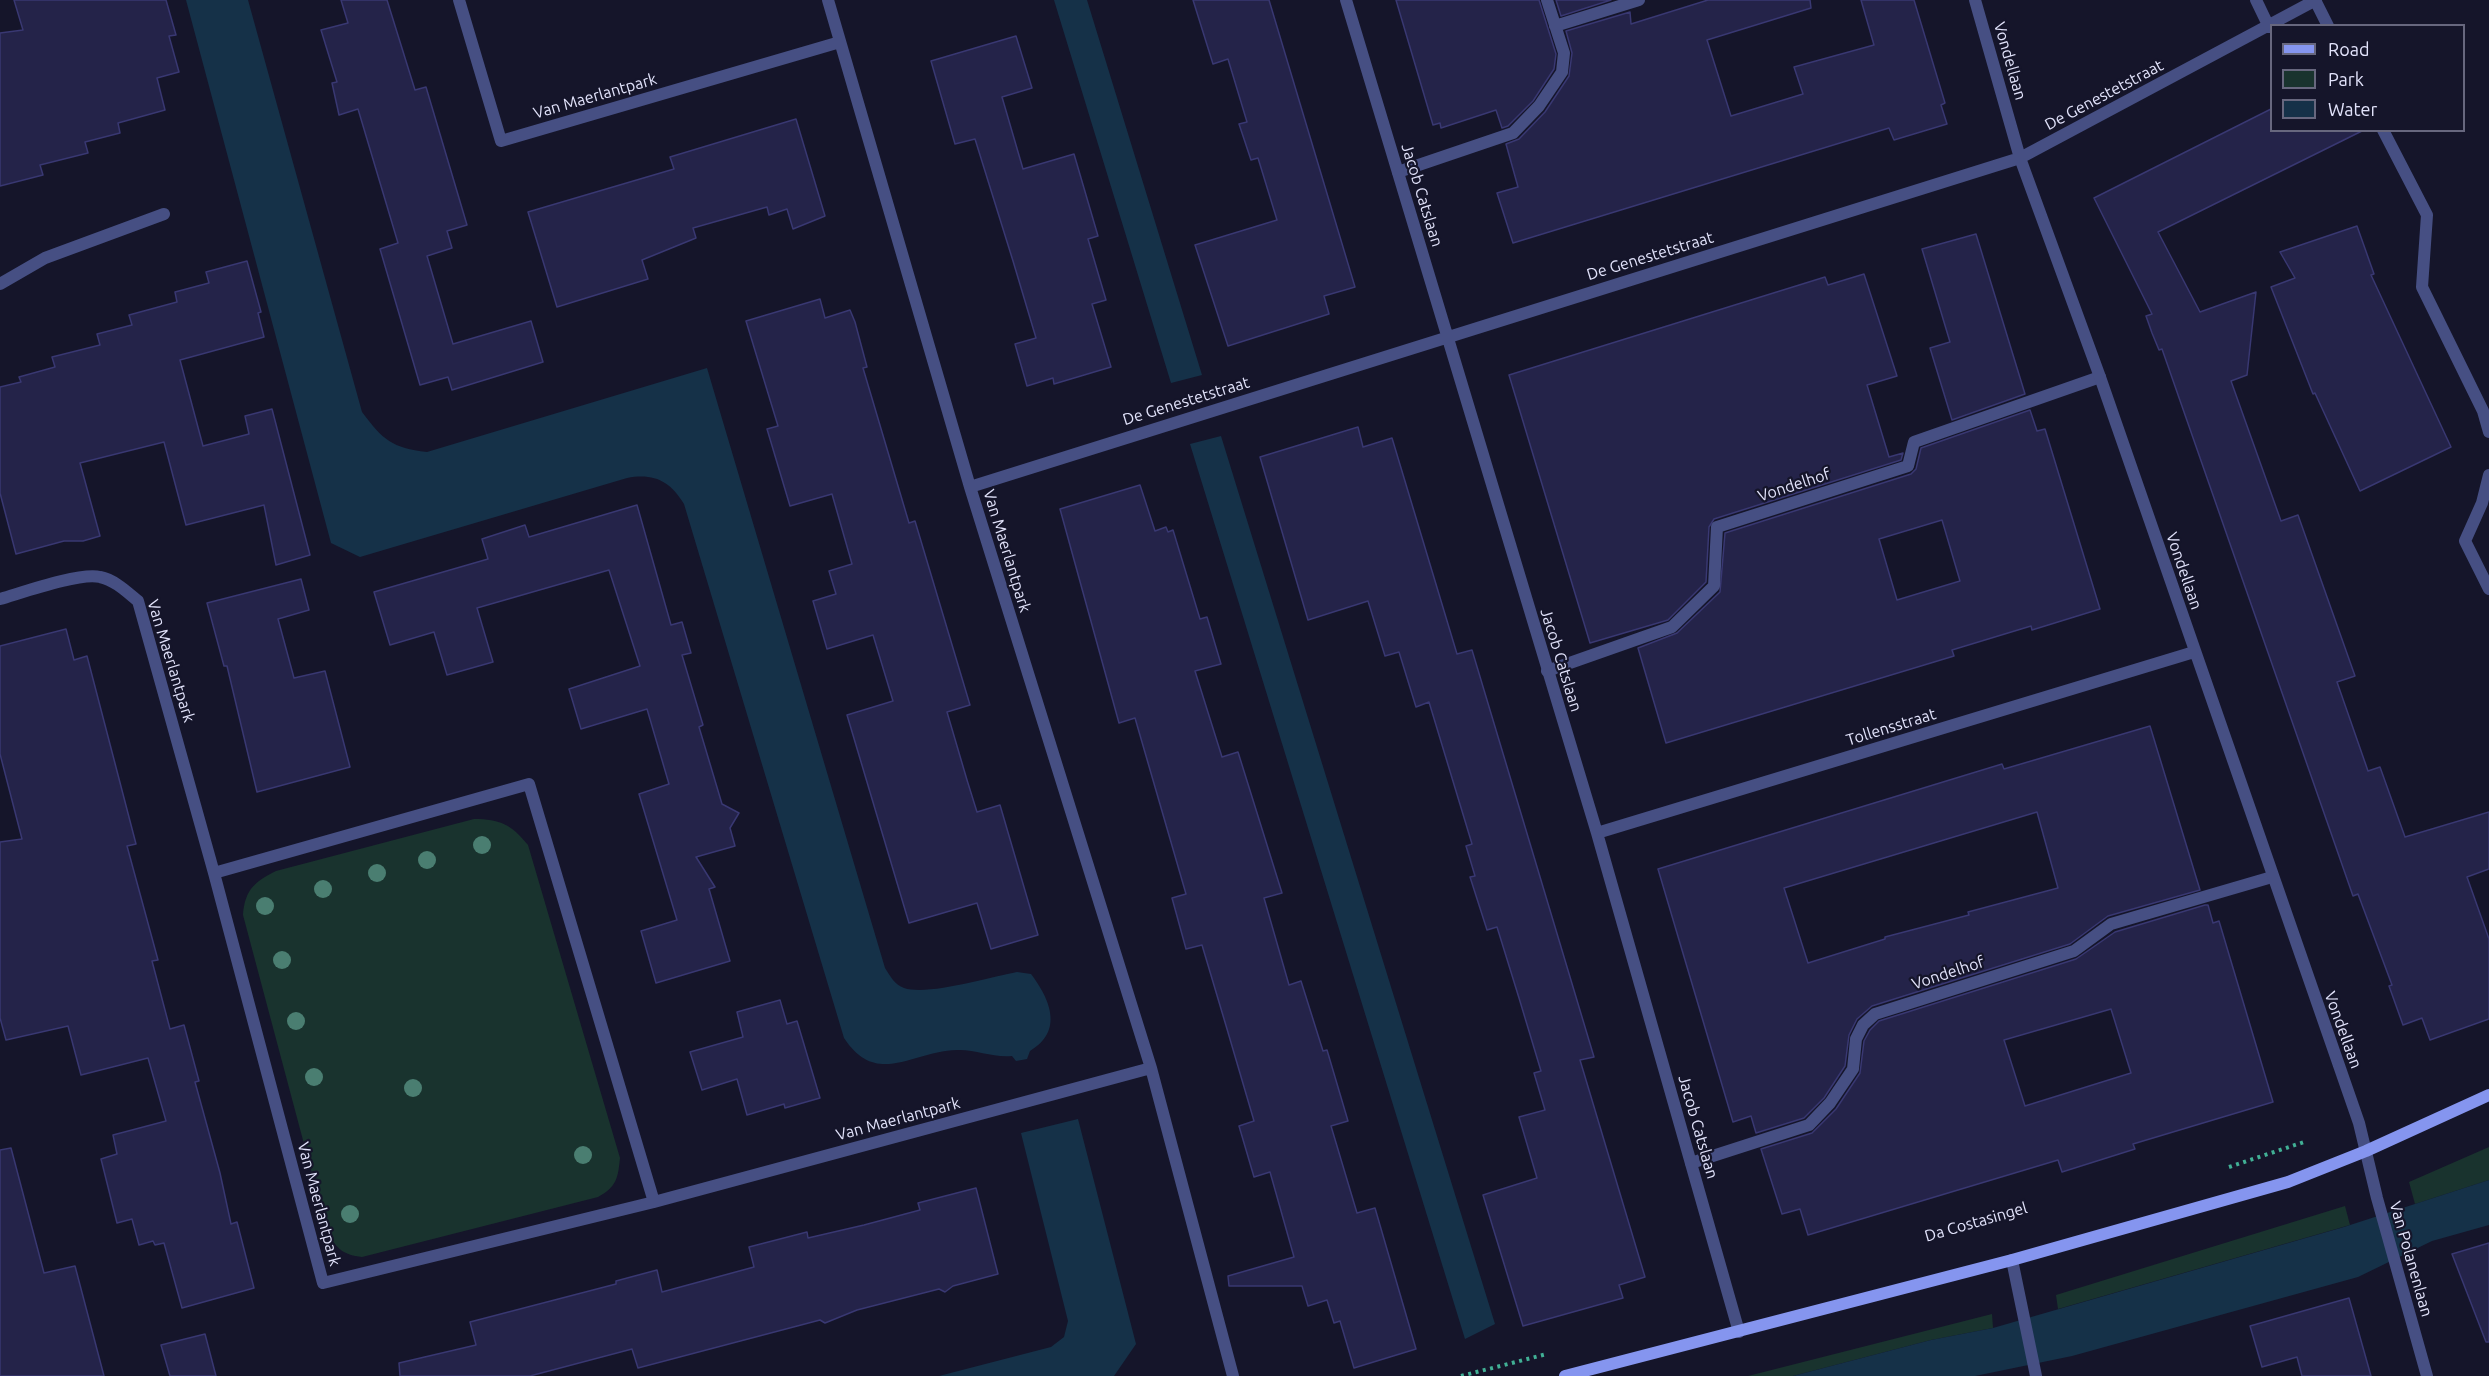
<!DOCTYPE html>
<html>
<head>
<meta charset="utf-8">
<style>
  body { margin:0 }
  #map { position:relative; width:2489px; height:1376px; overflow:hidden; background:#15152a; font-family:Ubuntu,sans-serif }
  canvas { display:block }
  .legend { position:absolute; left:2270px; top:24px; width:195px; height:108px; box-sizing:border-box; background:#15152a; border:2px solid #67677e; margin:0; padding:8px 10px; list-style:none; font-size:18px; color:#e2e3fb }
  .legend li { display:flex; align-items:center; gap:12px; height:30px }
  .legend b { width:30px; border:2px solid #67677e }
</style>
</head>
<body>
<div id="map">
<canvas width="2489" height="1376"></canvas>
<ul class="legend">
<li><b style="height:8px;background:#8595ef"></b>Road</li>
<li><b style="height:16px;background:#19332e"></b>Park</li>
<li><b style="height:16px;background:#153148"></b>Water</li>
</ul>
</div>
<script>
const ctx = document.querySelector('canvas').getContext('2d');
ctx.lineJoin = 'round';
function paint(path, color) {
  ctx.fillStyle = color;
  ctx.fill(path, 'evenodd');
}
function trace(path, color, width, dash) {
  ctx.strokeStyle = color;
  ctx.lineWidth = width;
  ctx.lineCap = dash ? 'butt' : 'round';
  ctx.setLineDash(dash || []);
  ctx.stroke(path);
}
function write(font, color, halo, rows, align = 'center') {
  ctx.font = font + ' Ubuntu,sans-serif';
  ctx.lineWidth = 4.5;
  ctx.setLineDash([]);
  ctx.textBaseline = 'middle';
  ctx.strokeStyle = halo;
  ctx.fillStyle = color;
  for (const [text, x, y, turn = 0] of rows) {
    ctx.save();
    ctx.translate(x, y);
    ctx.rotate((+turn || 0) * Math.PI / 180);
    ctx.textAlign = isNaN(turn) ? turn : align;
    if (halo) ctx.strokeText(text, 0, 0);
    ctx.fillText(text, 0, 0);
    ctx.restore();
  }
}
const green = new Path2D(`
  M474,819C500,819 512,825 528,845L620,1158C618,1177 617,1187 598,1197L362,1257C344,1255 337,1249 328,1234L243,915C245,890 254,882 276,871Z
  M2489,1147V1180L2415,1204L2409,1182Z
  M2345,1206L2350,1225L2058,1309L2056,1295Z
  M1992,1314L1993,1328L1931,1340L1793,1376H1748Z`);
const water = new Path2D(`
  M186,0H248L362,412C383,440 392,448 427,452L707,368L885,968C890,976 895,985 904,988C928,996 990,977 1017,972L1031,974C1050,999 1064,1031 1030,1051L1027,1059L1016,1061L1012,1056C993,1058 975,1049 957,1050C912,1051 877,1088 844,1038L684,504C670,481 654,473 627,478L360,557L331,543Z
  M1054,0H1087L1202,375L1171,383Z
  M1221,436L1495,1324L1465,1339L1190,444Z
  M1078,1119L1136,1344L1114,1376H939L1051,1347L1064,1337L1068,1321L1021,1133Z
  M2489,1180V1225L2432,1241L2358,1277L2072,1356L1975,1376H1793L1931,1340L1993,1328L2344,1227Z`);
const building = new Path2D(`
  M14,0H166L176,35L169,36L179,72L157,78L165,110L118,123L120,133L85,142L88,153L40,165L43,175L0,186V33L23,30Z
  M341,0H387L415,90L426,87L467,225L447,231L452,248L427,256L453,344L531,321L543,362L452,390L448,377L420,385L380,249L398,243L358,109L339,115L332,83L337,82L321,30L348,23Z
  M1193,0H1269L1355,287L1324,296L1329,314L1228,346L1195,245L1277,220L1258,158L1251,160L1239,124L1247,122L1228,59L1213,64Z
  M1396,0H1539L1556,54L1554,69L1533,101L1508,126L1502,128L1496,110L1441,128L1440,123L1433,125Z
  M1556,0H1611L1561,16Z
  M1708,0H1810L1811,8L1707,40L1731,116L1803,94L1794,67L1874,45L1861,0H1914L1945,103L1941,105L1947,124L1894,140L1889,128L1513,243L1497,193L1518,187L1506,144L1519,139L1545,112L1569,76L1572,53L1566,31L1630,12L1631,24Z
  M1016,36L1032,88L1002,97L1023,169L1074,154L1098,236L1088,239L1106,300L1092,304L1111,367L1054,384L1053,378L1027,386L1015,344L1036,338L1013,261L975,139L955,144L931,61Z
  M2271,109V130H2364L2158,232L2200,312L2256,292L2247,375L2231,381L2281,521L2298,515L2355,676L2337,682L2368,771L2380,767L2405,837L2489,812V869L2467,877L2489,939V1019L2430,1040L2422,1018L2403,1025L2389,986L2392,985L2358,894L2353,896L2162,349L2159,350L2152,333L2146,316L2152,314L2094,198Z
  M796,119L825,216L793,229L787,209L769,215L767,207L693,228L696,238L642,260L648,279L557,307L528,212L674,169L670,157Z
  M2357,226L2374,274L2371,275L2451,447L2360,491L2315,393L2313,394L2271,287L2295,278L2280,252Z
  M1976,234L2025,394L1952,420L1930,348L1950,342L1922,249Z
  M247,261L261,312L258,313L264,337L180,360L203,446L249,434L245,416L272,409L310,555L276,565L264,505L186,525L164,442L80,463L100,536L83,541H64L16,554L0,493V387L21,382L19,377L55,367L52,357L100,345L97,334L132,325L129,315L177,302L175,292L209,283L206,272Z
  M1864,274L1897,376L1867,385L1889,457L1903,453L1901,460L1714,519L1709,527L1706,582L1668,620L1590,643L1509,375L1825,277L1828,285Z
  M820,299L825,318L850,310L855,322L867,367L863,368L909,523L915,521L970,705L947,712L967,780L977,812L1000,805L1038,935L991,949L977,903L909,923L847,715L893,701L873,635L827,649L813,601L836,594L829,571L852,564L832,494L790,506L767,429L778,426L746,321Z
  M2030,410L2037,431L2045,429L2100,609L2032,630L2031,626L1952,650L1954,656L1666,743L1638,648L1677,633L1720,592L1725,533L1911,474L1916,469L1921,448ZM1942,520L1960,581L1897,600L1879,539Z
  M1358,427L1363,447L1392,438L1457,654L1472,650L1594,1057L1580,1060L1645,1277L1619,1285L1623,1298L1523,1326L1483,1195L1537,1178L1519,1117L1545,1110L1534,1073L1541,1071L1519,998L1497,927L1487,930L1470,877L1475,876L1466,846L1472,844L1429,702L1416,707L1399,652L1385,656L1368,601L1308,620L1260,457Z
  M1140,485L1155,531L1166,527L1168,532L1173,530L1200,619L1207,617L1221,664L1195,671L1222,757L1238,752L1282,893L1264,898L1289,985L1301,981L1323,1051L1327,1050L1348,1121L1331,1126L1357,1213L1375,1208L1416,1349L1354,1368L1340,1321L1334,1323L1327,1300L1308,1306L1302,1286H1229L1228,1276L1294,1257L1270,1172L1254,1177L1239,1126L1254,1121L1227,1029L1202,945L1186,949L1172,898L1186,894L1135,718L1119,723L1060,509Z
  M637,505L671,625L682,622L691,653L682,655L703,725L699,727L722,804L739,813L730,828L735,846L696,857L715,887L709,889L730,961L656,983L641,931L677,920L639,794L669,784L647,709L581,729L569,689L640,666L609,570L477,608L493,662L447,675L434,632L390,645L374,592L488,559L482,539L525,525L529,537Z
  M301,579L309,610L278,619L294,678L325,671L350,767L257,792L227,666H224L207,603Z
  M66,629L74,660L87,656L136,844L127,846L158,960L152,961L170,1029L184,1025L199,1081L195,1082L220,1173L231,1224L237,1222L254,1288L182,1308L164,1243L155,1245L153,1241L139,1245L132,1219L117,1223L101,1159L117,1154L113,1135L166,1121L148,1058L81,1075L68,1026L6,1040L0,1018V842L22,839L0,754V646Z
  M2150,726L2200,890L2108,916L2070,944L1872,1006L1857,1019L1849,1035L1845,1066L1824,1098L1804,1118L1756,1133L1751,1116L1733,1122L1658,869L2002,764L2004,769ZM2037,812L2058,888L1968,912L1969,915L1885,937V939L1808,963L1784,888Z
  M2205,905H2208L2213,923L2219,921L2273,1102L2133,1144L2135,1149L2062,1172L2058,1160L1808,1235L1800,1209L1782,1214L1761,1149L1812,1133L1836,1109L1860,1073L1864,1041L1870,1030L1879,1021L2076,959L2115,932ZM2111,1009L2131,1073L2025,1106L2004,1040Z
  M780,1000L787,1024L797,1021L820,1098L785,1108L784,1104L747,1115L737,1079L702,1090L690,1052L743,1037L737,1012Z
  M11,1148L44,1273L75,1266L104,1376H0V1150Z
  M976,1188L998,1274L953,1286L945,1292L939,1289L857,1310L825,1323L820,1320L638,1368L632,1349L530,1376H400L399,1363L476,1345L470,1322L616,1284V1281L657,1270L662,1292L754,1267L749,1247L807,1232L808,1238L864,1225L920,1210L918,1203Z
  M2489,1243V1342H2486L2452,1254Z
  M2349,1298L2371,1376H2302L2297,1357L2262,1367L2250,1326Z
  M205,1334L216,1376H170L161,1345Z`);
const path = new Path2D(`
  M2229,1167L2304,1142
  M1461,1376L1547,1354`);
const lane = new Path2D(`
  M1555,26L1639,0
  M1398,172L1513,133L1539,106L1562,72L1564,53L1547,0
  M1547,671L1672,627L1714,586L1717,527L1908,466L1914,442L2100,377
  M1691,1163L1809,1125L1830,1103L1853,1069L1856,1039L1863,1025L1875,1014L2074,951L2111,924L2272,877`);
const street = new Path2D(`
  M459,0L501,141L840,42
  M828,0L970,487L1151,1068L1233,1376
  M1346,0L1597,833L1739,1332
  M1975,0L2020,158L2100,377L2359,1123L2377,1198L2427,1376
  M2256,0L2269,27
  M2315,0L2328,26
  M2383,130L2427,215L2422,287L2483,411L2489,432
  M0,284L45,258L164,214
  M2489,475L2482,503L2465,541L2489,589
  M970,487L2020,158L2316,0
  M0,599C21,593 80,572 100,577C115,580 127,592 138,601L214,873L323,1283L654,1202L1151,1068
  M1597,833L2194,652
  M214,873L529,784L654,1202
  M2012,1260L2036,1376`);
const secondary = new Path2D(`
  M1565,1376L2012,1260L2288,1182L2366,1151L2489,1095`);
const trees = [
  [482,845],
  [427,860],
  [377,873],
  [323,889],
  [265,906],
  [282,960],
  [296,1021],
  [314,1077],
  [413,1088],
  [583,1155],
  [350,1214]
];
const streetNames = [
  ["Vondellaan",2010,61,74],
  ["De Genestetstraat",2104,95,-28],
  ["Van Maerlantpark",595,96,-16],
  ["Jacob Catslaan",1422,195,73],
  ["De Genestetstraat",1650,256,-17],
  ["De Genestetstraat",1186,401,-17],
  ["Vondelhof",1794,485,-18],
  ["Van Maerlantpark",1007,551,73],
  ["Vondellaan",2184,571,71],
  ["Jacob Catslaan",1561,660,73],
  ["Van Maerlantpark",171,661,73],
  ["Tollensstraat",1891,727,-17],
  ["Vondelhof",1948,973,-18],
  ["Vondellaan",2343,1030,70],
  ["Van Maerlantpark",898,1119,-15],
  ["Jacob Catslaan",1698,1127,74],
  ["Van Maerlantpark",319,1204,75],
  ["Da Costasingel",1976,1222,-16],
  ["Van Polanenlaan",2411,1259,74]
];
paint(green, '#19332e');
paint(water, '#153148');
paint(building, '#242349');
trace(building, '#393872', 1.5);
trace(path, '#41b095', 4, [3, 4.5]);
trace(lane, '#464f83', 12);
trace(street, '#464f83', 12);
trace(secondary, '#8595ef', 12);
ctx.fillStyle = '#4a7e71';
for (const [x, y] of trees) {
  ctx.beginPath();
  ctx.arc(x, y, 9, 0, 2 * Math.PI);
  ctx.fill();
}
write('16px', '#e2e3fb', '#15152a', streetNames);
</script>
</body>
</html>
